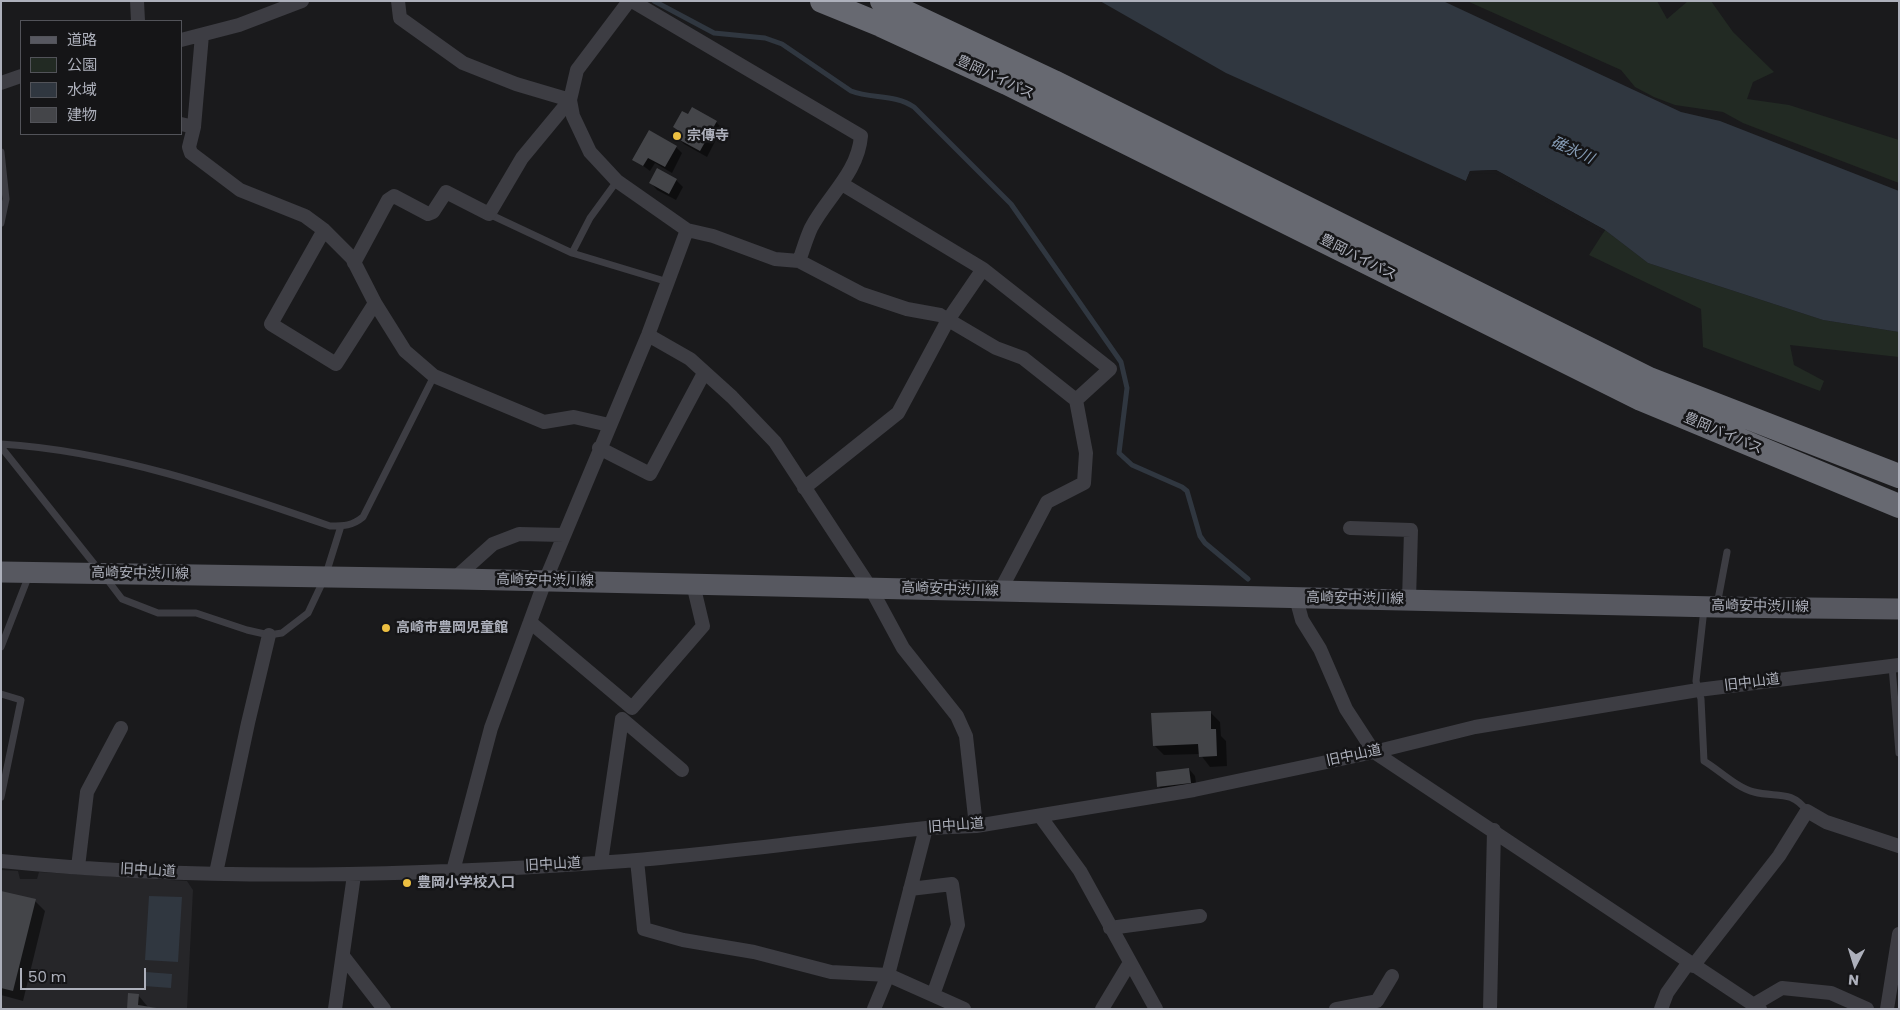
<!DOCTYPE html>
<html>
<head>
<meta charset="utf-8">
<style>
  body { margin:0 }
  #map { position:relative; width:1900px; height:1010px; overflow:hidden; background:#1a1a1c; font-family:Poppins,"Noto Sans JP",sans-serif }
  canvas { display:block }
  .frame { position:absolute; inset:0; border:2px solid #adb0bb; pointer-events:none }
  .legend { position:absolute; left:20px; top:20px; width:162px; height:115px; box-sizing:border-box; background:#151517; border:1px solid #525359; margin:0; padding:6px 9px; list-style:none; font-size:15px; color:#adb0bb }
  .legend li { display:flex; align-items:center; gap:10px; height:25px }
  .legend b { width:25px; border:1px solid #525359 }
  .north { position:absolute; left:1830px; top:940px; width:50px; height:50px; -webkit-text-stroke:4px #151517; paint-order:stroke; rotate:185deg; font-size:14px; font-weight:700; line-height:20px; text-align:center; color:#adb0bb }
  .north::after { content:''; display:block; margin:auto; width:18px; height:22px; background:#adb0bb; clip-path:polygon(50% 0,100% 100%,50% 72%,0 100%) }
  .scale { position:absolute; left:20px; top:968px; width:126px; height:22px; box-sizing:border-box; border:2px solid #adb0bb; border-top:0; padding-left:6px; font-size:15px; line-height:18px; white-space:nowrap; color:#adb0bb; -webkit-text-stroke:4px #151517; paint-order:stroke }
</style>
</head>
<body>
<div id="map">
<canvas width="1900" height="1010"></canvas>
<div class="frame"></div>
<ul class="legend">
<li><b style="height:6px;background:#575860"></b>道路</li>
<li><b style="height:14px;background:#222a23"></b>公園</li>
<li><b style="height:14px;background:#303740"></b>水域</li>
<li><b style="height:14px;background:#444549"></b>建物</li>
</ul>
<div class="north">N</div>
<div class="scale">50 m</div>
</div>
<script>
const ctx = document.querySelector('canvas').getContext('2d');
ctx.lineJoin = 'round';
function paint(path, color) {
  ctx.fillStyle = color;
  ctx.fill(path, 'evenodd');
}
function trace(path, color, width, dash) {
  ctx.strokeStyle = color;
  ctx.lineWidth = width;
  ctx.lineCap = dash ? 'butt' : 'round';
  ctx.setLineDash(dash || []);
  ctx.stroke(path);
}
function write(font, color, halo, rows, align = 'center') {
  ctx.font = font + ' Poppins,"Noto Sans JP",sans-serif';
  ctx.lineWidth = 5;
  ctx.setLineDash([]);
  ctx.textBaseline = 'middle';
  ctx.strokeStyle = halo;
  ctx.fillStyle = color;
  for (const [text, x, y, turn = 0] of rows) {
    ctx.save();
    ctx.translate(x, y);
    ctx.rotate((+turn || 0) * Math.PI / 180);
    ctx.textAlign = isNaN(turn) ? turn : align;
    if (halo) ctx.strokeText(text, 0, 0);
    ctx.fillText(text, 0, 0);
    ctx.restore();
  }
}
const built = new Path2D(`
  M1,870L18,871L20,879H37L39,872L187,881L193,890L187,1009H1Z`);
const green = new Path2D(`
  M1467,1H1657L1667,19L1688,1H1711L1733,32L1774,72L1753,82L1747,99L1789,105L1899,140V183L1743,123L1723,112L1675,105L1654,97L1635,87L1621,70Z
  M1605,230L1648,263L1823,320L1899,332V357L1790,345L1794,365L1824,381L1820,391L1703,347L1701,309L1589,255Z`);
const water = new Path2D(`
  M1100,1H1443L1681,112L1720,121L1899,191V332L1823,320L1648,263L1605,230L1496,170L1470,171L1466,181L1226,73Z
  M149,896L182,897L178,962L145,960Z
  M146,972L172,974L171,988L144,986Z`);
const pier = new Path2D(`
  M1496,170L1605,230L1603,233L1495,173L1472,174L1468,182L1465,183L1470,171Z`);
const shadow = new Path2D(`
  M716,122L722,128L707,157L684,144L677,137L680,132L674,127Z
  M676,147L682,153L672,173L655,163L650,171L634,159Z
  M658,170L676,180L683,187L676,200L657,190L651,183Z
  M1210,712L1220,722L1221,736L1226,741L1227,766L1210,767L1200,754L1164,755L1154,745Z
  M1189,769L1195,776L1197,789L1165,793L1159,787Z
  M1,893L35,901L45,911L23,1001L1,995Z
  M138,995L148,1007L163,1009H128Z`);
const stream = new Path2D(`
  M654,1L714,33L765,38L782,44L851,91C872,99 895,94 914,107L1011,204L1121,362L1127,388L1119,453L1132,465L1182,487L1187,491L1200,536L1205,543L1248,579`);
const building = new Path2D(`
  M692,107L717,121L700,151L676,138L679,131L673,127L682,111L688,114Z
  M649,130L677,146L665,167L648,158L643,166L632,160Z
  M657,168L677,179L669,194L649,183Z
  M1211,711V729H1216L1217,756L1199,757L1198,744L1153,746L1151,713Z
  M1189,768L1191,783L1157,787L1156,772Z
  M1,891L36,899L13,991L1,988Z
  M128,993L139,994L138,1005L163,1009H127Z`);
const lane = new Path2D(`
  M1,152L6,199L1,223
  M489,214L572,253L668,282
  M572,253L590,218L617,181
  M1,444C114,451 224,489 330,526C344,526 352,526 363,517L434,376
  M1,447L99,570
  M106,578L122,599L158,613H196L247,630L269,635L282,633L308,613L325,577L341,526
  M1717,605L1727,552
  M1704,609L1696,681L1701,699L1704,761C1719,770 1737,788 1754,792C1776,798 1791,789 1807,811
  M1,647L29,575
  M1892,666L1899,753
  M1,694L21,700L1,797`);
const street = new Path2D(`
  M137,1L138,21
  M398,1L400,18L463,63L516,84L570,100
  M629,1L577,70L570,100L573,116L590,152L617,181L687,230L713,236L775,259L799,261L862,294L907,309L940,315L996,348L1023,358L1076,400L1086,453L1084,483L1047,502L1000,591
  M632,1L861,136C858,173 827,197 811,228C806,239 803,250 799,261
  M202,35L194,127L189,147L191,153L240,190L305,216L324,230L352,258L375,303L405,351L434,376L544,422L574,417L609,425
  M181,40L239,25L302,1
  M1,83L21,76
  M181,124L194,127
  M842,184L983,269L1110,369L1076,400
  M324,230L271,324L336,364L375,303
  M354,263L388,200L394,196L428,214L433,212L446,192L489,214L522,158L570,100
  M648,335L690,359L732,397L775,442L870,587L903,648L957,716L966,736L976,826
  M599,448L650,474L704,373
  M804,488L898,413L948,320L983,269
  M1350,528L1411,530L1409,600
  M454,579L493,544L519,534L564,535
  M1296,598L1302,620L1320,649L1346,709L1374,752L1760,1009
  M530,622L632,708L703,626L693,584
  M1040,816L1080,871L1156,1009
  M637,860L644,929L683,940L754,952L831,972L888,975L964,1009
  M1,861C208,882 418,876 625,861C726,853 826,839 926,828L976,826L1194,790L1374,752L1475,727L1698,690L1899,665
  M601,862L622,719L682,770
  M78,867L87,792L121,728
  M453,871L491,728L545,581L648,335L687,230
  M216,873L248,723L269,635
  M910,889L952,884L958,925L933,995
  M1110,928L1200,916
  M343,956L384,1009
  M1693,966L1779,856L1807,811L1826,822L1899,846
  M1753,1005L1782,988L1831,993L1867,1009
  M335,1009L354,875
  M874,1009L888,975L926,828
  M1102,1009L1129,964
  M1336,1009L1377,1001L1392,976
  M1490,1009L1494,830
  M1661,1009L1667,993L1689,962
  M1887,1009L1899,934`);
const primary = new Path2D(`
  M1,572L460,579L1717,607L1899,609`);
const highway = new Path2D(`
  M822,1L881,25L1007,83L1641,399L1899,506
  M882,1L1054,82L1649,379L1899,476`);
const markers = [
  [677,136,5,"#ecbf41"],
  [386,628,5,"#ecbf41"],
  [407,883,5,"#ecbf41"]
];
const streetNames = [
  ["豊岡バイパス",995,78,25],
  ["豊岡バイパス",1358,258,27],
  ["豊岡バイパス",1723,434,23],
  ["高崎安中渋川線",140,574,1],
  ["高崎安中渋川線",545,581,1],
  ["高崎安中渋川線",950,590,2],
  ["高崎安中渋川線",1355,599,1],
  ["高崎安中渋川線",1760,607,1],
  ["旧中山道",1752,683,-7],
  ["旧中山道",1354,756,-12],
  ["旧中山道",956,826,-4],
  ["旧中山道",553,865,-3],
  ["旧中山道",148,871,3]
];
const poiNames = [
  ["宗傳寺",687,136],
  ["高崎市豊岡児童館",396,628],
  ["豊岡小学校入口",417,883]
];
const waterNames = [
  ["碓氷川",1572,151,25]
];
paint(built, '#262629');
paint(green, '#222a23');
paint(water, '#303740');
paint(pier, '#1a1a1c');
paint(shadow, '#0007');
trace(stream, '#303740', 5);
paint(building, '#444549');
trace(lane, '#3d3d43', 7);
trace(street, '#3d3d43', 14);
trace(primary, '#575860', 21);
trace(highway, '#676971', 24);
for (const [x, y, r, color] of markers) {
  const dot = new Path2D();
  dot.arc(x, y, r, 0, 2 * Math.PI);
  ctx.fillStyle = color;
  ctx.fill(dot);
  trace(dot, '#151517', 2);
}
write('14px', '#adb0bb', '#151517', streetNames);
write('bold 14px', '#adb0bb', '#151517', poiNames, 'left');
write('italic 15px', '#859bb4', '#151517', waterNames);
</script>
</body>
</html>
